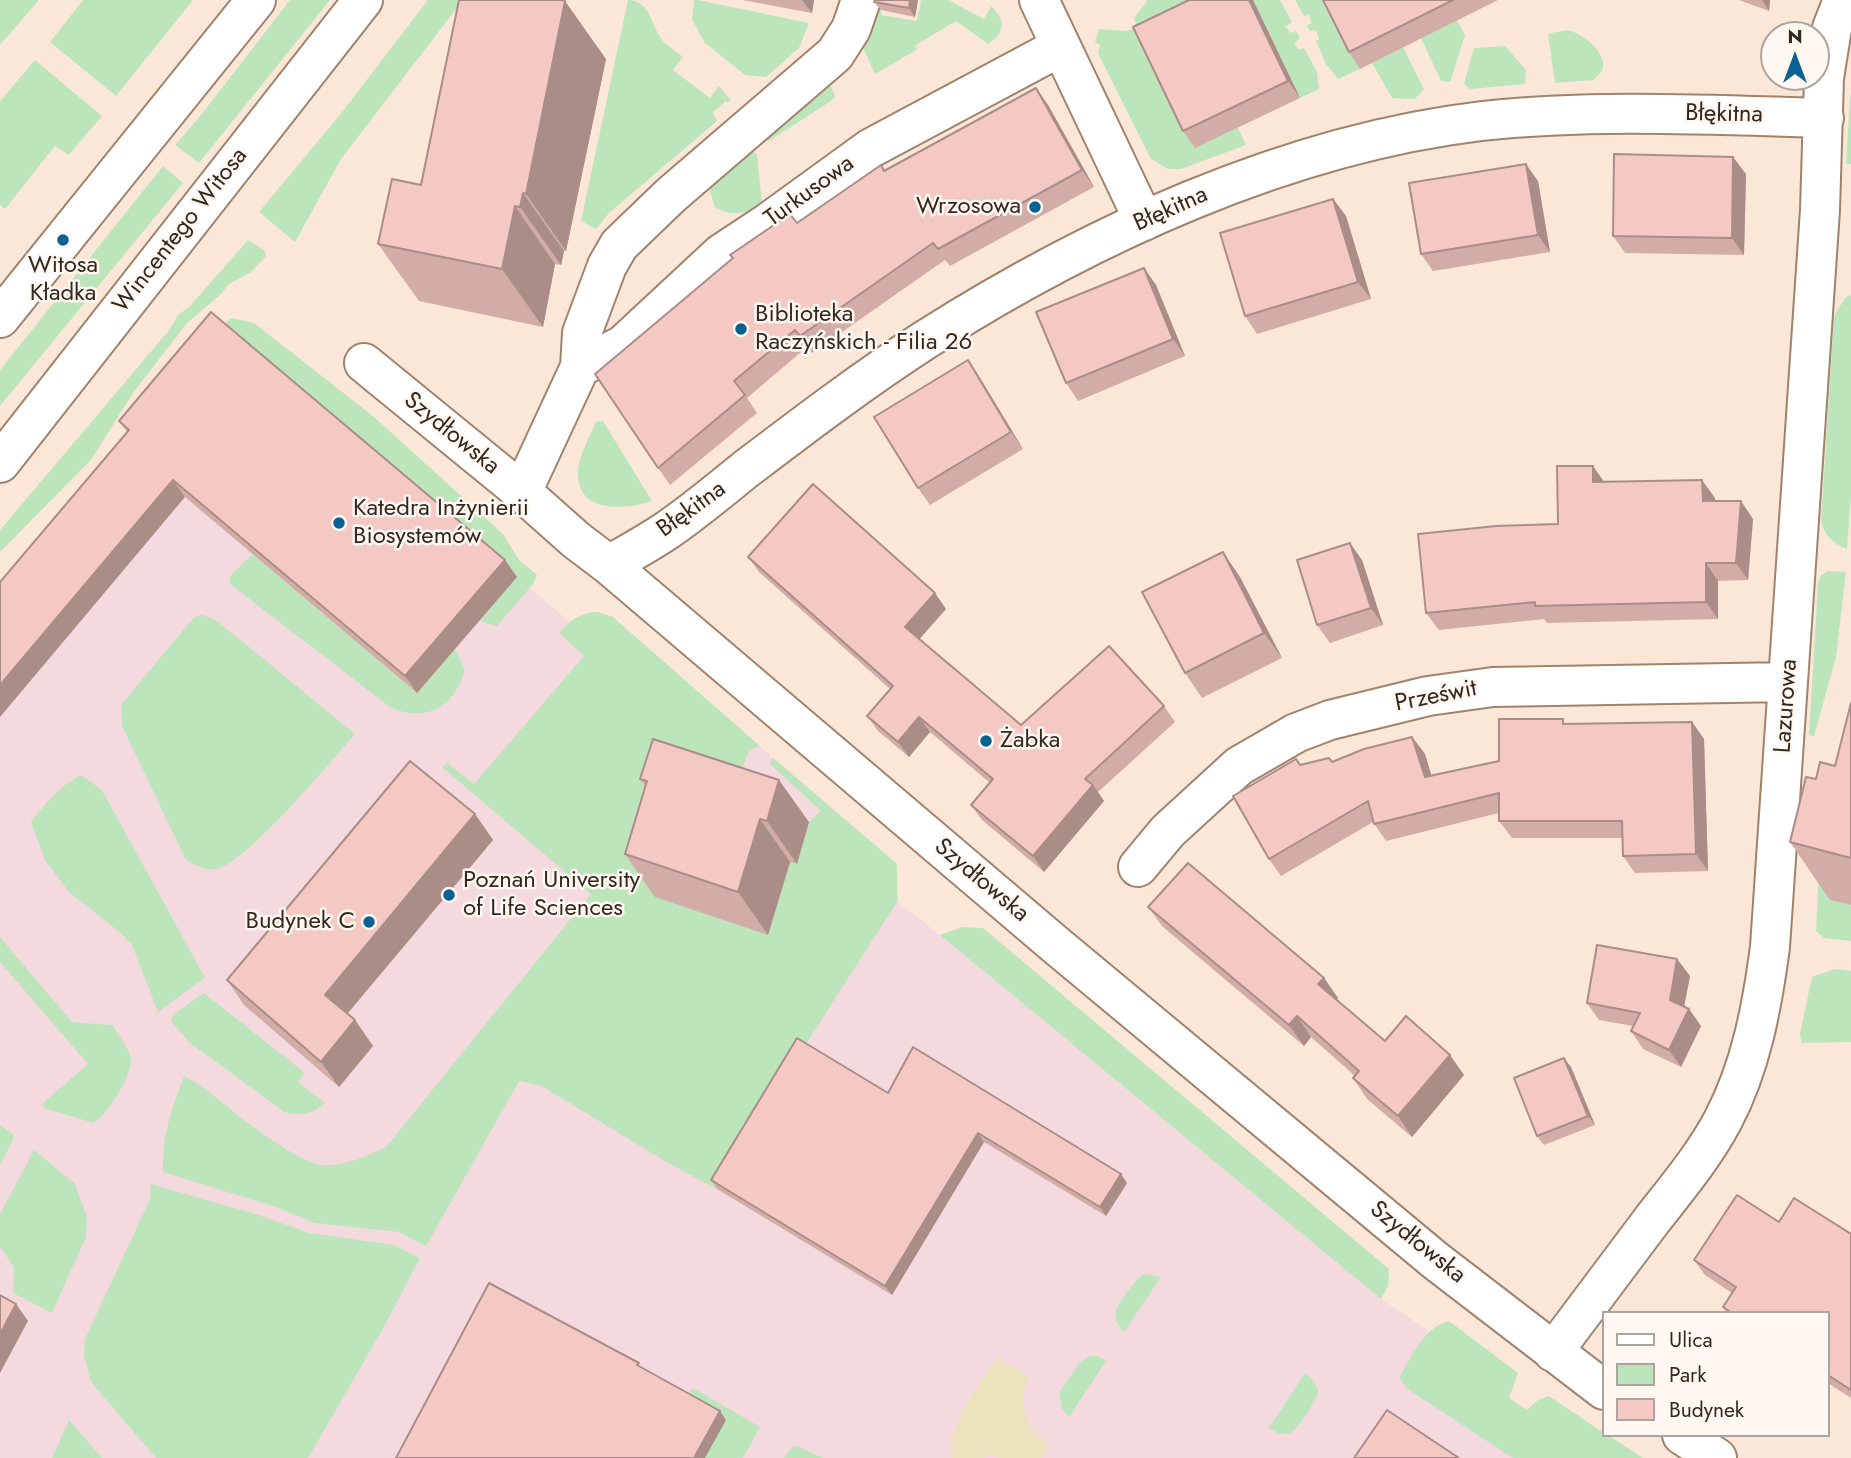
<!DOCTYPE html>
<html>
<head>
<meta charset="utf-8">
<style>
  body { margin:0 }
  #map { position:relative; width:1851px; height:1458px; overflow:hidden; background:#fbe7d8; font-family:Jost,sans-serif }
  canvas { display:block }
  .legend { position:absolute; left:1602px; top:1311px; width:228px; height:126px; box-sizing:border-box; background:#fef7f2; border:2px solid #ada49d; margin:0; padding:9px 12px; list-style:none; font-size:21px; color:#34281e }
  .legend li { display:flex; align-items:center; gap:14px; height:35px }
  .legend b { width:35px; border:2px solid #ada49d }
  .north { position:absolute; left:1760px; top:21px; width:70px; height:70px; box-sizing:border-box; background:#fef7f2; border:2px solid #ada49d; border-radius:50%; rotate:0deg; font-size:19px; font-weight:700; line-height:28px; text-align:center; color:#34281e }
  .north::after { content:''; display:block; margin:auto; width:24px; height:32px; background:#0a6293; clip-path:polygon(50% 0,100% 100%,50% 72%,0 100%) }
</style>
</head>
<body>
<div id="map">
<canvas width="1851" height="1458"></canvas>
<ul class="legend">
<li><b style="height:9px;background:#fff"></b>Ulica</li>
<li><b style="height:19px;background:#bde5bc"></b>Park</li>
<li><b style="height:19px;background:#f4c9c3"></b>Budynek</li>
</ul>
<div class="north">N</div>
</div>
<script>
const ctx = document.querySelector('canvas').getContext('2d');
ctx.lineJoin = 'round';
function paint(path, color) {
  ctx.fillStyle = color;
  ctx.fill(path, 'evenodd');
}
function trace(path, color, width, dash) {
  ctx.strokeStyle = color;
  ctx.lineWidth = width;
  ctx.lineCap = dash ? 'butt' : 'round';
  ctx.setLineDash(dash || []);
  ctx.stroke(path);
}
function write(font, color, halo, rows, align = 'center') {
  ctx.font = font + ' Jost,sans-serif';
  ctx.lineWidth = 5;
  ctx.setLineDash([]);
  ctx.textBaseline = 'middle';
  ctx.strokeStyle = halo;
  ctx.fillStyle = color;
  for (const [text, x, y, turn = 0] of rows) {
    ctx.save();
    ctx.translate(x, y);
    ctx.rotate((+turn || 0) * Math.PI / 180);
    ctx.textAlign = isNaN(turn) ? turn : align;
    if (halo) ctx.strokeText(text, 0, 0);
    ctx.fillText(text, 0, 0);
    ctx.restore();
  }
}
const education = new Path2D(`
  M321,412L569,621L635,680L652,653L897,864L898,902L940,935L1381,1299L1506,1383L1509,1398L1602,1458H0V613L141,447Z`);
const green = new Path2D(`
  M0,0H39L0,45Z
  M83,0H193L116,96L50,42Z
  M290,0H330L199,163L175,145L201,115Z
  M428,0H463L341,159L295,242L259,212L339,116Z
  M628,0C651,0 651,28 664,42C669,47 677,52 683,57L673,70L710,98L719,86L731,100L727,103L726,101L713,112L717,121L609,213L596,229L581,221Z
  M694,0H698L809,23L799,48L766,77L745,75L704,42L692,19Z
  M882,0L881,15L917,21L921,0H948L984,19L991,6C1007,21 1005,32 988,44L956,21L914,46L918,49L875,74L863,48L858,43Z
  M1148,0H1237L1238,128L1246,145L1181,169H1168L1151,159L1098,53L1100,45L1095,42L1099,29L1127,31L1137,27L1134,18Z
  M1253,0H1280L1292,22L1286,26L1290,33L1296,31L1300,38L1294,43L1299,50L1304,48L1317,72L1319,89L1300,98Z
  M1295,0H1326L1360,69L1338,79L1326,64L1316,41L1319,39L1316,30L1310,31L1307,25L1312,23L1309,15L1304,16Z
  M1457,20L1465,35L1450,82L1441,81L1421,38Z
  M1566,30C1580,31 1610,54 1602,71C1601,73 1595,78 1594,80L1555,83L1548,34Z
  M1505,46L1526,70L1525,84L1470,89L1464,84L1474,48Z
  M1403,47L1424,89L1415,99L1392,98L1372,63Z
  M35,60L102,116L69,155L55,146L5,209L0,205V101Z
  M827,78L835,96L831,101L769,141L760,137Z
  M1851,92V164H1846L1850,98Z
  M746,147L757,154L762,205C744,214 733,217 715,207L709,188Z
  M163,166L183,183L0,406V370Z
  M248,240L264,250L266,256L251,272L229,284L220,295L187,323L133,393L91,460L0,552V530L170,329L178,315L189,307Z
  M1851,295V495L1847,549C1833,544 1823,535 1821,519L1834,316L1845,298Z
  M232,318L254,323L373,416L503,534L519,560L537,575L533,584L497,626L479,621L516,577L220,327Z
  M603,421L652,501C626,510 578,514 578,474C578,456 589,438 596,422Z
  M252,554L417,693L455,649L465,670C454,707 426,724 390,707L230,584V576Z
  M1828,571L1846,572L1836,657L1814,736L1809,735L1818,583L1821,575Z
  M598,612L613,617L760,746L749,750L741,772L790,862L797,864L809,822L821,811L769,763L773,758L897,864V902L804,1047L717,1189L668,1163L540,1085L519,1081L426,1246L399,1232L314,1223L276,1207L163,1172C162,1135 171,1111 184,1076L200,1085C226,1105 294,1163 323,1165C345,1166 367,1156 386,1147L591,894L442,767L447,763L474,784L584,656L559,633C571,619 580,613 598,612Z
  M202,615L216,620L355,734C331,761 247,863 216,869C205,871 195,865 186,860L122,726L121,705L195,616Z
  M81,775L102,790L205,978L158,1012L132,945L122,934L69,892L45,860L31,822C46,803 59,786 81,775Z
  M1820,849L1831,900L1851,905V941L1824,938L1816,931Z
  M963,927L983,928L1389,1269L1388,1286L1381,1299L940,935Z
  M0,937L72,1022L113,1025C118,1036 129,1047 131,1059C133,1075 107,1114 94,1123L43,1108L44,1102L88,1064L0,962Z
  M1835,969L1851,971V1042L1802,1043L1800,1034L1812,977Z
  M204,993L305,1073L298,1082L325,1103C312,1115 301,1116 284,1112L189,1042L171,1021L175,1013Z
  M0,1125L13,1134V1140L0,1165Z
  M34,1150L75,1184L87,1217L86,1237L52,1313L13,1293L14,1267L0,1247V1214Z
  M151,1184L252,1213L310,1233L394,1245L420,1258L385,1325L308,1458H156L91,1382L84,1356L85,1339L150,1199Z
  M1144,1274L1161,1277L1124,1332C1109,1317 1116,1306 1128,1291C1133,1285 1137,1278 1144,1274Z
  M1449,1321L1518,1373L1509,1398L1527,1410L1538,1400L1549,1396L1604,1433V1435H1608L1643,1458H1513L1409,1390L1399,1378C1412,1357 1423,1327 1449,1321Z
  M1090,1356H1098L1106,1361L1069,1417L1062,1409L1059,1393L1080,1362Z
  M1305,1373C1311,1378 1317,1383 1318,1391C1318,1399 1297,1430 1290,1433C1282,1436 1275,1432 1269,1428Z
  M693,1388L760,1427L743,1458H705L685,1397Z
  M69,1420L102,1458H52Z
  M797,1446L823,1458H784L792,1447Z`);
const sand = new Path2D(`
  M997,1357L1029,1377C1021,1391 1023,1414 1032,1428C1036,1435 1044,1440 1049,1446L1041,1458H999L987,1453L985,1458H952C944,1430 982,1381 997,1357Z`);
const minor = new Path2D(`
  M1039,0L1144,221
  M364,363L522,492L576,540L609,565L1057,946L1436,1261L1604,1390
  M580,367L623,345L722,253L769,222L871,148L1060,47
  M522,492L580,367L582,333L607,266L619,245L671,195L835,54L851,29L861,0
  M609,565C628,554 648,543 666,531C694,512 720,490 746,469C804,425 863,380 925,340C1090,235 1287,144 1482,121C1595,109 1710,115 1824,118
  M1138,867L1168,831L1239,766L1296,733L1330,720L1428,696L1493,687L1788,682
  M1553,1352C1586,1308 1619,1264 1652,1220C1677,1188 1704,1156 1723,1120C1751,1067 1762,1007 1770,947L1820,210L1824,78L1832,28L1843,0
  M1682,1435L1717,1458`);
const secondary = new Path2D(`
  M0,318L256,0
  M0,463L363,0`);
const wall = new Path2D(`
  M742,0H814L812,13Z
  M875,0H918L915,17L881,10L874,2Z
  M1253,0L1300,98L1195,148L1183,131Z
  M1323,0H1498L1360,69L1349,52Z
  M1739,0H1770L1769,11Z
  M606,59L566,251H564L561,265L555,264L543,327L419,301L378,244L421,185Z
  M1036,88L1048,105L1094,187L950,266L945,260L812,353L807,347L747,398L757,413L670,485L658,468L797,223L885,170Z
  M1746,174L1744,255L1625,253L1613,236Z
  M1538,181L1550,252L1433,271L1421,254Z
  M1333,199L1346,216L1371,299L1257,334L1245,316Z
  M1144,268L1156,285L1185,356L1078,401L1066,383Z
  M980,378L1023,449L930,505L918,488Z
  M119,421L517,577L417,693L185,497L127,432Z
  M1604,482L1715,498V501L1753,519L1748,580L1718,581V619L1547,623L1544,619L1439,630L1426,613L1558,524Z
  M748,557L946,609L919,639L1021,725L1164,706L1175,722L1098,792L1104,801L1044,872L982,820L971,805L990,783L930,732L909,757L878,731L867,716L890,689L759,572Z
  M1362,560L1383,625L1330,643L1317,625Z
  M1240,577L1282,658L1202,698L1185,673Z
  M1851,703V905L1830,900L1790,842L1816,779L1835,766Z
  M1692,722L1704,739L1708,871L1635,873L1623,856L1622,838H1512L1499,821V813L1386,841L1373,822L1281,876L1269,859L1301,765L1332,762L1412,737L1425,754L1431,775L1499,761L1566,724Z
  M640,779L809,822L797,864L790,862L768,935L655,897L625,854L645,786Z
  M475,814L493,840L347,1014L355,1020L373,1046L339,1087L244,1005L227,980Z
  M1148,907L1324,978L1338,998L1337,1000L1385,1041L1464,1075L1412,1137L1367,1099L1353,1078L1355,1076L1311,1037L1304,1046L1163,927Z
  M1677,959L1690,976L1684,1007L1689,1009L1701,1026L1681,1067L1643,1049L1631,1031L1633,1026L1599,1020L1587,1003Z
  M1571,1067L1595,1125L1544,1145L1537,1136Z
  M888,1093L1127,1183L1106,1216L984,1142L892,1295L717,1189L711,1180Z
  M1779,1222L1851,1234V1398L1828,1383V1313H1727L1723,1307L1732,1293L1705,1275L1694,1260Z`);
const shadedWall = new Path2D(`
  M802,0H814L812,13Z
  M910,0H918L915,17L909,8Z
  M1249,0H1253L1300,98L1288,81Z
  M1762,0H1770L1769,11Z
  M565,1L606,59L566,251L526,194Z
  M1036,88L1048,105L1094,187L1082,170Z
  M1733,157L1746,174L1744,255L1732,238Z
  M1526,164L1538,181L1550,252L1538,235Z
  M523,193L564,251L561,265L520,207Z
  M1333,199L1346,216L1371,299L1358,282Z
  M515,206L555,264L543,327L502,269Z
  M1144,268L1156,285L1185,356L1173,339Z
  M968,360L980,378L1023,449L1011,432Z
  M1593,466L1605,483L1593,482Z
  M173,480L185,497L0,717V685Z
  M1702,480L1715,498V519L1703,501Z
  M1741,501L1753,519L1748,580L1736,563Z
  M1350,543L1362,560L1383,625L1371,608Z
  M1223,552L1240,577L1282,658L1264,633Z
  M505,560L517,577L417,693L405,676Z
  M1706,563L1718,581V619L1706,602Z
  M935,593L946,609L916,643L905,627Z
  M919,717L930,732L909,757L898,742Z
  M1692,722L1704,739L1708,871L1696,854Z
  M1412,737L1425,754L1437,794L1425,777Z
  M779,780L809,822L797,864L767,821Z
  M1093,785L1104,801L1044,872L1033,856Z
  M475,814L493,840L342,1020L325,995Z
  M760,819L790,862L768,935L738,892Z
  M1677,959L1690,976L1682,1017L1670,1000Z
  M1324,978L1338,998L1332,1005L1318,984Z
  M1689,1009L1701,1026L1681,1067L1669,1050Z
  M1297,1016L1311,1037L1304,1046L1289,1025Z
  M355,1020L373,1046L339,1087L321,1062Z
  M1450,1055L1464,1075L1412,1137L1398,1116Z
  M1564,1058L1571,1067L1595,1125L1588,1116Z
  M978,1133L984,1142L892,1295L885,1286Z
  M1121,1174L1127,1183L1106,1216L1100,1207Z
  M16,1304L28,1321L0,1373V1334Z
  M720,1411L726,1420L705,1458H694Z`);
const building = new Path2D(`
  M459,0H561L565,1L526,194L523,193L520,207L515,206L502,269L378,244L392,179L421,185Z
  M875,0H910L909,8L874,2Z
  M1189,0H1249L1288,81L1183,131L1133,27Z
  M1323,0H1453L1349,52Z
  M1036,88L1082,170L938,249L933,243L800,336L795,330L734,381L745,395L658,468L595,374L733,258L730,255L790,214L797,223L881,165L884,171Z
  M1614,154L1733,157L1732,238L1613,236Z
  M1526,164L1538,235L1421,254L1409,183Z
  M1333,199L1358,282L1245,316L1220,233Z
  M1144,268L1173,339L1066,383L1036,312Z
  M211,312L505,560L405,676L173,480L0,685V582L129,430L119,421Z
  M968,360L1011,432L918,488L874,417Z
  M1557,466H1593V482L1702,480L1703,501H1741L1736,563H1706V602L1535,606V602L1426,613L1418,534L1496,526L1558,524Z
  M813,484L935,593L905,627L1021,725L1109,646L1164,706L1085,779L1093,785L1033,856L971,805L993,779L919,717L898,742L867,716L893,686L748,557Z
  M1350,543L1371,608L1317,625L1297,560Z
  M1223,552L1264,633L1185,673L1142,592Z
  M1851,703V858L1790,842L1806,777L1816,779L1820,762L1835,766Z
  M1499,719H1563V724L1692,722L1696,854L1623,856L1622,821H1499V793L1374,824L1368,801L1269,859L1233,796L1296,759L1300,765L1329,758L1332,762L1364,749L1412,737L1425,777L1499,761Z
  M653,739L779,780L767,821L760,819L738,892L625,854L647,781L640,779Z
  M410,761L475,814L325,995L355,1020L321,1062L227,980Z
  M1188,863L1324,978L1318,984L1385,1041L1406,1016L1450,1055L1398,1116L1353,1078L1359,1071L1297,1016L1289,1025L1148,907Z
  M1597,945L1677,959L1670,1000L1689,1009L1669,1050L1631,1031L1640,1013L1587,1003Z
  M797,1038L888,1093L913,1047L1121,1174L1100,1207L978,1133L885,1286L711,1180Z
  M1564,1058L1588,1116L1537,1136L1514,1078Z
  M1737,1195L1779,1222L1794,1198L1851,1234V1390L1828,1375V1313H1732L1723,1307L1736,1287L1694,1260Z
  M489,1283L639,1363L637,1365L720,1411L694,1458H396Z
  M0,1295L16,1304L0,1334Z
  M1387,1410L1459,1458H1354Z`);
const markers = [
  [1035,207,7,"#0a6293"],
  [63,240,7,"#0a6293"],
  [741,329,7,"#0a6293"],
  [339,523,7,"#0a6293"],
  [986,741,7,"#0a6293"],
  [449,895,7,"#0a6293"],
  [369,922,7,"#0a6293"]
];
const streetNames = [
  ["Błękitna",1724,115,1],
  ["Turkusowa",810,192,-36],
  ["Błękitna",1171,210,-24],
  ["Wincentego Witosa",181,231,-52],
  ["Szydłowska",451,434,39],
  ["Błękitna",692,510,-36],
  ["Prześwit",1436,697,-11],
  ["Lazurowa",1787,706,-86],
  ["Szydłowska",981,881,40],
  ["Szydłowska",1417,1243,39]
];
const poiNames = [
  ["Wrzosowa",1021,207,"right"],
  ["Witosa",63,266,"center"],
  ["Kładka",63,294,"center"],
  ["Biblioteka",755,315],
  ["Raczyńskich - Filia 26",755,343],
  ["Katedra Inżynierii",353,509],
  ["Biosystemów",353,537],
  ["Żabka",1000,741],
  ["Poznań University",463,881],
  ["of Life Sciences",463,909],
  ["Budynek C",355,922,"right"]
];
paint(education, '#f4dade');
paint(green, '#bde5bc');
paint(sand, '#ebe2bd');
trace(minor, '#a1836c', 42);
trace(secondary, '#a1836c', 42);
trace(minor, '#fff', 38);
trace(secondary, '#fff', 38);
paint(wall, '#d2ada8');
paint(shadedWall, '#ab8d88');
paint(building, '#f4c9c3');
trace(building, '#ab8d88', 2);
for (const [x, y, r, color] of markers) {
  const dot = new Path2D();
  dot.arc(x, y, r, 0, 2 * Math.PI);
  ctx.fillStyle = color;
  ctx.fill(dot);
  trace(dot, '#fef7f2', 2.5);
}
write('24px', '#34281e', '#fef7f2', streetNames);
write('24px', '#34281e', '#fef7f2', poiNames, 'left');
</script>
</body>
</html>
